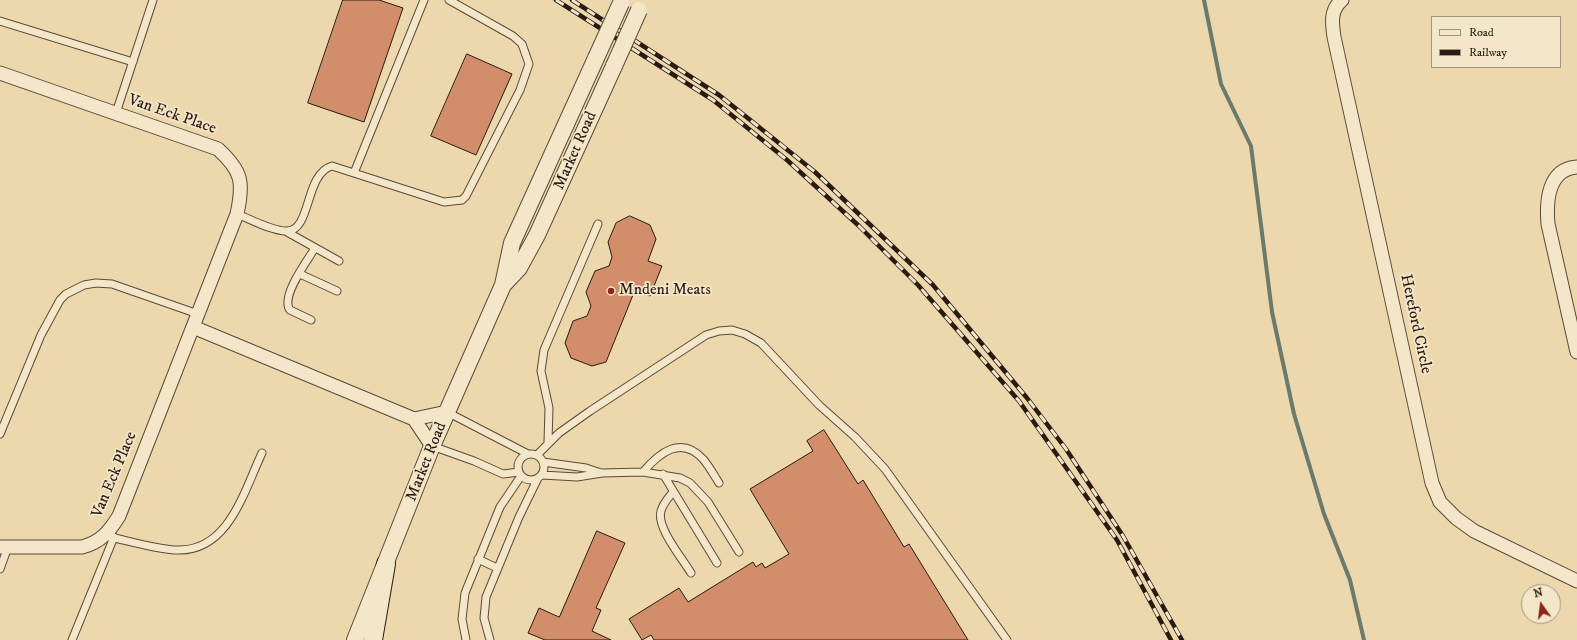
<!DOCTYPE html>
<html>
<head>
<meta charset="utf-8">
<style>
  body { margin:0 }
  #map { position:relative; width:1577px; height:640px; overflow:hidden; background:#ecd8ac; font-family:"IM FELL DW Pica",serif }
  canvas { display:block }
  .legend { position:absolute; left:1431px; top:16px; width:130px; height:52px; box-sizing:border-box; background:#f3e6c9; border:1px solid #a29580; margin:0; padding:5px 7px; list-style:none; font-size:12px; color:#291b12 }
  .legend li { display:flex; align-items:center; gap:8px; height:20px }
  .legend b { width:20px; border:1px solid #a29580 }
  .north { position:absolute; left:1521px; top:584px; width:40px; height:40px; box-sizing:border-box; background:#f3e6c9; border:1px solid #a29580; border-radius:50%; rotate:346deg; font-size:11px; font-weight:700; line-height:16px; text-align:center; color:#291b12 }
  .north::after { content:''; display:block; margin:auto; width:14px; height:18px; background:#8f2418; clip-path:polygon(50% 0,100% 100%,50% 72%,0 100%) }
</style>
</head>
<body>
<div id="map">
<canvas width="1577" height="640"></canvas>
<ul class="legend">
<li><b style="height:5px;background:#f3e6c9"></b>Road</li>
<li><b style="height:5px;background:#291b12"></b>Railway</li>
</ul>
<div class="north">N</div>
</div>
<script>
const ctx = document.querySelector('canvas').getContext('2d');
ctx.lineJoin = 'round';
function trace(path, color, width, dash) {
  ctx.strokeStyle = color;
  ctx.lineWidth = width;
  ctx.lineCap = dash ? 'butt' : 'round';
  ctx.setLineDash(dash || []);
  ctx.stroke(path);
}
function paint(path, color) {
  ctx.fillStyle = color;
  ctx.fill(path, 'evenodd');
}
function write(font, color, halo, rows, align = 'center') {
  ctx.font = font + ' "IM FELL DW Pica",serif';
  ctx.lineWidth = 3.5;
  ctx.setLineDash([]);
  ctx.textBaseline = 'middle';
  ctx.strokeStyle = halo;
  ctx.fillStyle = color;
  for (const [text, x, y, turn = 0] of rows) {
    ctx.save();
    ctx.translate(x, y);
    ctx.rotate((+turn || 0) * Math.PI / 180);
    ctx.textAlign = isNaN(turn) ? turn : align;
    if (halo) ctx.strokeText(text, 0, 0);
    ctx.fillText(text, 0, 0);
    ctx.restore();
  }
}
const stream = new Path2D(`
  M1204,0L1221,84L1251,146L1272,312L1294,414L1324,514L1350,580L1364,640`);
const building = new Path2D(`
  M343,0H379L403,8L364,122L308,103Z
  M467,54L512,74L476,155L431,136Z
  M630,216L650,225L656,239L648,261L662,266L650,296L635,290L606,362L592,366L571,358L565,343L573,321L587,316L591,306L586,292L595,271L609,266L612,257L608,242L616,223Z
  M824,430L858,484L863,480L904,547L909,544L968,640H654L651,635L642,640L629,619L679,588L688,602L753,562L756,567L762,563L765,568L789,554L750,489L813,451L807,441Z
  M597,531L625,543L596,608L601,610L592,631L611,640H545L528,633L539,608L559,617Z`);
const service = new Path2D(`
  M0,21L133,62
  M116,113L153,0
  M354,173L424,0
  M237,214C250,219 272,231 286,231C312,232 304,174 332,166L444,202L462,200L466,196L520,90L529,64L522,44L513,36L449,0
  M287,232L339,261
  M300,274L337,291
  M311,320L290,310C280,297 307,261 315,248
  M447,412L528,454
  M0,434L41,335L60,300L66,294L84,285L96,283L112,284L198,314
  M548,442L549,408L541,371L544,350L598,224
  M432,446L474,461L503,474L519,472
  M518 467a13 13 0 1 1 26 0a13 13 0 1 1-26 0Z
  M537,455L559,433L590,411L706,335L719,331L732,330L745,334L761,343L819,405L855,437L885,469L1007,640
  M543,462L586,468L601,473
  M643,472C659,453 681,435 703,459C709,466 714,475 719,483
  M663,474L717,563
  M542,475L577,477L602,473L643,472L680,478L690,483L708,502L739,552
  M673,492C669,497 663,503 661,511C656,527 682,558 691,573
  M106,536C126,540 158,550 178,550C229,551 244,491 262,453
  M478,559L497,568
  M0,569L8,547
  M72,640L114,537
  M466,640L462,619L465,593L500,507L521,476
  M490,640L484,618L486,597L519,517L538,478`);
const minor = new Path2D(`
  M1342,0C1330,10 1332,23 1334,37L1432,483L1440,502L1456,518L1474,531L1577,581
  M0,73L218,149C242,171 244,182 237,214L119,516C109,532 101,542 82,547H0
  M1577,167C1548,169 1546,201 1548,224L1577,352
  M193,327L414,419L432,446
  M414,419L447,412`);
const tertiary = new Path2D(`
  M503,285L519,268L537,235L614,66
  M355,640L432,446L503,285L512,243L596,58`);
const secondary = new Path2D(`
  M373,640L386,564`);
const rail = new Path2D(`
  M556,0L713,100L787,160L859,226L918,285L1019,401L1117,540L1171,640
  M572,0L719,95L815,172L933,285L1027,398L1066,449L1123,536L1182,640`);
const tertiaryBridge = new Path2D(`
  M596,58L621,3
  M614,66L639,10`);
const markers = [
  [611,291,4,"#8f2418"]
];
const streetNames = [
  ["Van Eck Place",172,115,19],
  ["Market Road",576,151,-66],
  ["Hereford Circle",1415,324,78],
  ["Market Road",427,462,-68],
  ["Van Eck Place",115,475,-67]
];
const poiNames = [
  ["Mndeni Meats",619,291]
];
trace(stream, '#6c7a6b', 4);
paint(building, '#d28d6b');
trace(building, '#291b12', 1);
trace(service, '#5a4a38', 9);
trace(minor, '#5a4a38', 15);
trace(tertiary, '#5a4a38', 18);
trace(secondary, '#291b12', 20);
trace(service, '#f3e6c9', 7);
trace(minor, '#f3e6c9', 13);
trace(tertiary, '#f3e6c9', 16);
trace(secondary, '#f3e6c9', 18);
trace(rail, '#291b12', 4.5);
trace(rail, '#f3e6c9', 3, [9]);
trace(tertiaryBridge, '#5a4a38', 18, []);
trace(tertiaryBridge, '#f3e6c9', 16);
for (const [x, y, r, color] of markers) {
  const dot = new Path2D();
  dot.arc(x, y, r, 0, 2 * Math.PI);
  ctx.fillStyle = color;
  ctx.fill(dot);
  trace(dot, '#f3e6c9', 1.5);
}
write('16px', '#291b12', '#f3e6c9', streetNames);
write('16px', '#291b12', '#f3e6c9', poiNames, 'left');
</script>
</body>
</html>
